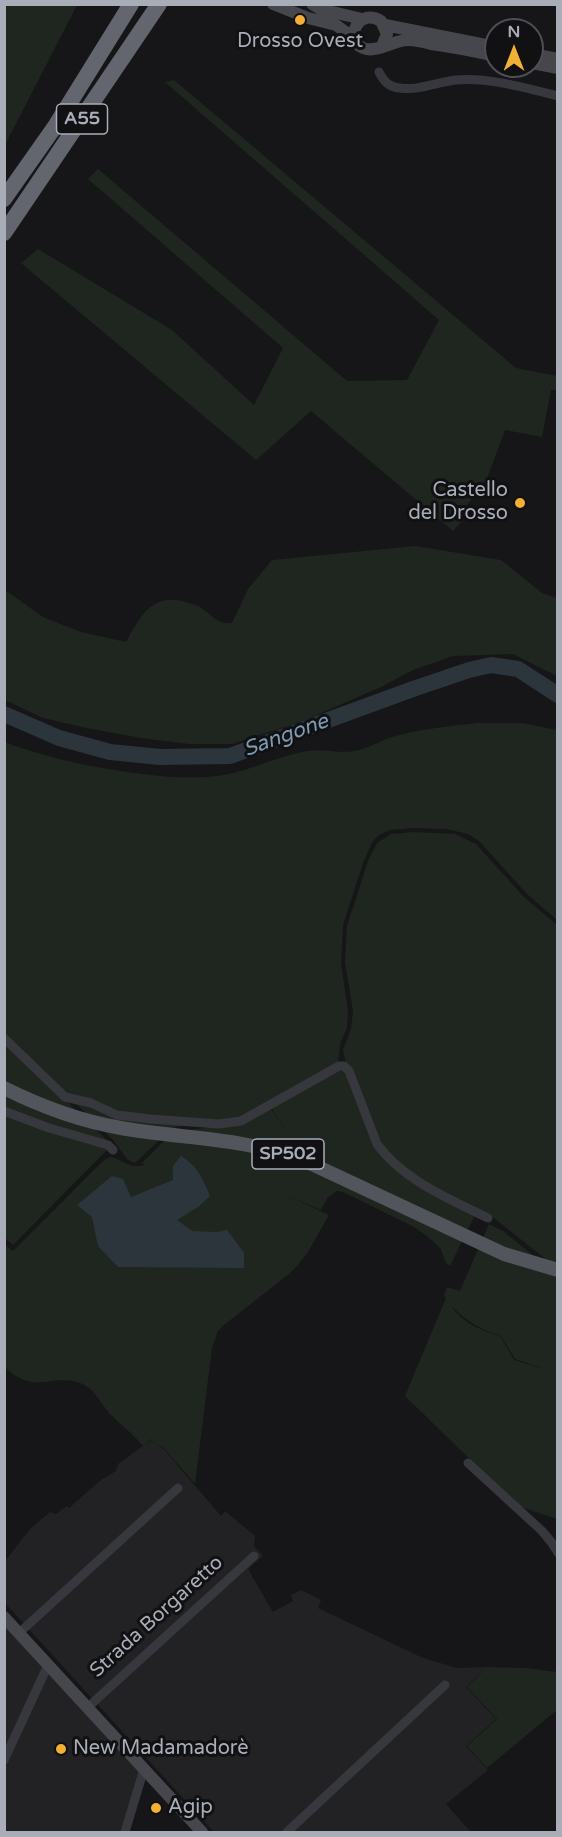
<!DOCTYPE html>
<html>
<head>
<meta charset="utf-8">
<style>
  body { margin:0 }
  #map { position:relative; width:562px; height:1837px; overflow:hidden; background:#161618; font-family:"Varela Round",sans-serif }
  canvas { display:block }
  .frame { position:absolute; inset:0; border:6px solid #a8adb8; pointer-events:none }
  .north { position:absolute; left:484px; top:18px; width:60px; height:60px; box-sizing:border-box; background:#111113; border:2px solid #4d4f55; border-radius:50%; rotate:0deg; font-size:16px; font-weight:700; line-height:24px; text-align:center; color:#a8adb8 }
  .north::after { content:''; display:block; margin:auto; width:21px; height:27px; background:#f2b134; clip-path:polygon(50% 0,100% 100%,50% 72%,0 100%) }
</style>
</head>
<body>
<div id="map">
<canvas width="562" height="1837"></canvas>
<div class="frame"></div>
<div class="north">N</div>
</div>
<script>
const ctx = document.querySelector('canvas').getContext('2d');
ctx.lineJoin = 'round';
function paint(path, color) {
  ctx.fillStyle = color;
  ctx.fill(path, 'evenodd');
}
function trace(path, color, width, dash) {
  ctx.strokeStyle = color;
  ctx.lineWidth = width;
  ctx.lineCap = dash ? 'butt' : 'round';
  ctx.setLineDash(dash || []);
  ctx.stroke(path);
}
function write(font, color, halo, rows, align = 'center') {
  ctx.font = font + ' "Varela Round",sans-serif';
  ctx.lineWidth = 6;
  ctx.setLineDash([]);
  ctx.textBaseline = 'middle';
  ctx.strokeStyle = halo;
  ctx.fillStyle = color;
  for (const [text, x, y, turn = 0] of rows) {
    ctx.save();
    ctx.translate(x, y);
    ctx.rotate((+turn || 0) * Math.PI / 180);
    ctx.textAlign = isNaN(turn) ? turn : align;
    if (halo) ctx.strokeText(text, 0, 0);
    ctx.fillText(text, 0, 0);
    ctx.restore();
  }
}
const built = new Path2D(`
  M151,1440L156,1445L162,1447L221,1516L225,1511L255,1536L254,1546L263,1556L248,1569L273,1612L293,1601L291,1595L301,1590L321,1600L318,1608L423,1658L457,1668L487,1667L466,1687L496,1719L466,1746L488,1770L446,1804L471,1832H214L5,1603V1561L30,1529L50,1512L56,1514L67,1506L69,1508L102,1479L116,1471L118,1464Z
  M4,1624L140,1772L121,1832H5Z`);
const green = new Path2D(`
  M5,4L77,5L5,145L4,5Z
  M174,80L516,368L557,376V390H551L542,437L505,430L486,481L458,516L462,521L453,531L311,411L256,460L21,263L38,249L172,330L254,405L283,348L88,179L98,169L347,381L407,380L439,320L165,82Z
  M415,546L501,560L542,593L557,598V676L513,654L453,656L413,670L381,687L305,720L232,744H189L141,738L87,728L43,718L5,700V590L43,617L81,632L126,642C139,619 150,594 182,601C187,603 195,604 200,607C211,614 217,625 232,623L248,589L272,560Z
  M478,723H522L557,730V920L527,894L479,841L468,834L446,829L413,828L390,830L379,835L373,841L364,860L343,925L341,963L348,1011L347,1028L340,1044L338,1063L240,1118L175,1127L169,1131L135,1163L128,1160L112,1139L5,1033L4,742C50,759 95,768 142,774C166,777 192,779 216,776C247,773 276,756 308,751C323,748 338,754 354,751C368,749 379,741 392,737C420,729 449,726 478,723Z
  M414,832L455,834L476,844L524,897L557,925V1268L490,1215L434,1188L403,1167L379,1142L346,1063L343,1050L351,1029L353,1011L345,963L347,926L368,861L377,843L391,834Z
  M4,1041L112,1145L13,1245L4,1237Z
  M343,1068L382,1156L475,1215L450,1266L446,1263L441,1249L427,1236L414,1227L343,1192L337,1191L328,1197L321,1210L287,1195L329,1215L308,1252L298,1265L289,1274L224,1325L218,1331L212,1348L195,1484L162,1446L156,1445L151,1439L143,1446C132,1433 120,1424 109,1413C100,1402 94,1388 80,1383C52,1373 34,1396 5,1367L4,1244L13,1251L103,1161L110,1157C125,1160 127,1169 145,1165L142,1163L171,1134L176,1132L230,1124L270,1108L288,1133L271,1108Z
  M489,1224L503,1231L557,1275V1519L518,1506L405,1396L446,1298L444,1296L447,1287L460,1291ZM452,1306C465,1321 482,1330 501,1336L515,1359L551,1371L514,1360L500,1336C483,1331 460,1322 452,1306Z
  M487,1667L526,1668L557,1672L558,1709L487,1768L467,1746L497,1719L467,1687Z`);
const water = new Path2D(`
  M181,1156C198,1167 202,1177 210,1196L198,1207L177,1220L192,1231L217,1232L227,1230L244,1253V1268L118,1267L98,1246L92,1217L77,1205L112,1176L123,1179L131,1197L173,1180V1166Z`);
const river = new Path2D(`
  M4,714L59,738L110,752L160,757L230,756L413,689L469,670L491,665L518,669L558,695`);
const street = new Path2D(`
  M379,72C384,82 389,87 400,88C418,91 437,82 456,80C488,77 526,88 558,96
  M4,1038L65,1097L91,1103L117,1115L150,1119L219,1124L241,1121L339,1066H344L349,1071L377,1144C403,1180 449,1199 488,1218
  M4,1111L49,1128L108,1145L113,1150
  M468,1463L542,1531L552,1543L558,1553
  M19,1633L178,1488
  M87,1708L254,1556
  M4,1760L48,1665
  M125,1832L144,1769
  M287,1832L445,1685`);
const secondary = new Path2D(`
  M273,4L308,18L336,25L355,39
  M312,4L320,9L362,19
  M385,25L496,47
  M382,46L387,34L381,21C359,7 343,39 363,48C375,54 394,40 408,40C416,40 424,42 431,44C453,47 474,51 496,56
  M532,54L558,59
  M532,63L558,68
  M4,1617L202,1832`);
const primary = new Path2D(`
  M4,1088C42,1107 80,1121 121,1128C184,1139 239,1137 301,1159L504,1254L558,1270`);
const highway = new Path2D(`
  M4,199L56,125L131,4
  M4,233L159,4`);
const markers = [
  [300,20,6,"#f2b134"],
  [520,503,6,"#f2b134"],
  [61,1749,6,"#f2b134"],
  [156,1808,6,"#f2b134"]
];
const shields = [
  [82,119,51],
  [288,1154,72]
];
const shieldNames = [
  ["A55",82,119],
  ["SP502",288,1154]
];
const poiNames = [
  ["Drosso Ovest",300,42,"center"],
  ["Castello",508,491,"right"],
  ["del Drosso",508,514,"right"],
  ["New Madamadorè",73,1749],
  ["Agip",168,1808]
];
const streetNames = [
  ["Strada Borgaretto",157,1617,-42]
];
const waterNames = [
  ["Sangone",286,736,-20]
];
paint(built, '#222225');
paint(green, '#1e261f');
paint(water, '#2c353c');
trace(river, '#2c353c', 16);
trace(street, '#37383d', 9);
trace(secondary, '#45474d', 12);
trace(primary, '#53555c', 14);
trace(highway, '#63666e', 16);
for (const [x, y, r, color] of markers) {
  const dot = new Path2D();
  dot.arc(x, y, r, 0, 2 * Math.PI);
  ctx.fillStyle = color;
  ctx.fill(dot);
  trace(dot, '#111113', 2);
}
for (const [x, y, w] of shields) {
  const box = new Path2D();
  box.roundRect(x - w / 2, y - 15, w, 30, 4.5);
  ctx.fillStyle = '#111113';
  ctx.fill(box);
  trace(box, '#a8adb8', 1.5);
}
write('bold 18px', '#a8adb8', null, shieldNames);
write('20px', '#a8adb8', '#111113', poiNames, 'left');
write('20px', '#a8adb8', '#111113', streetNames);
write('italic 21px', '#7f9bb3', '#111113', waterNames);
</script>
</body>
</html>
